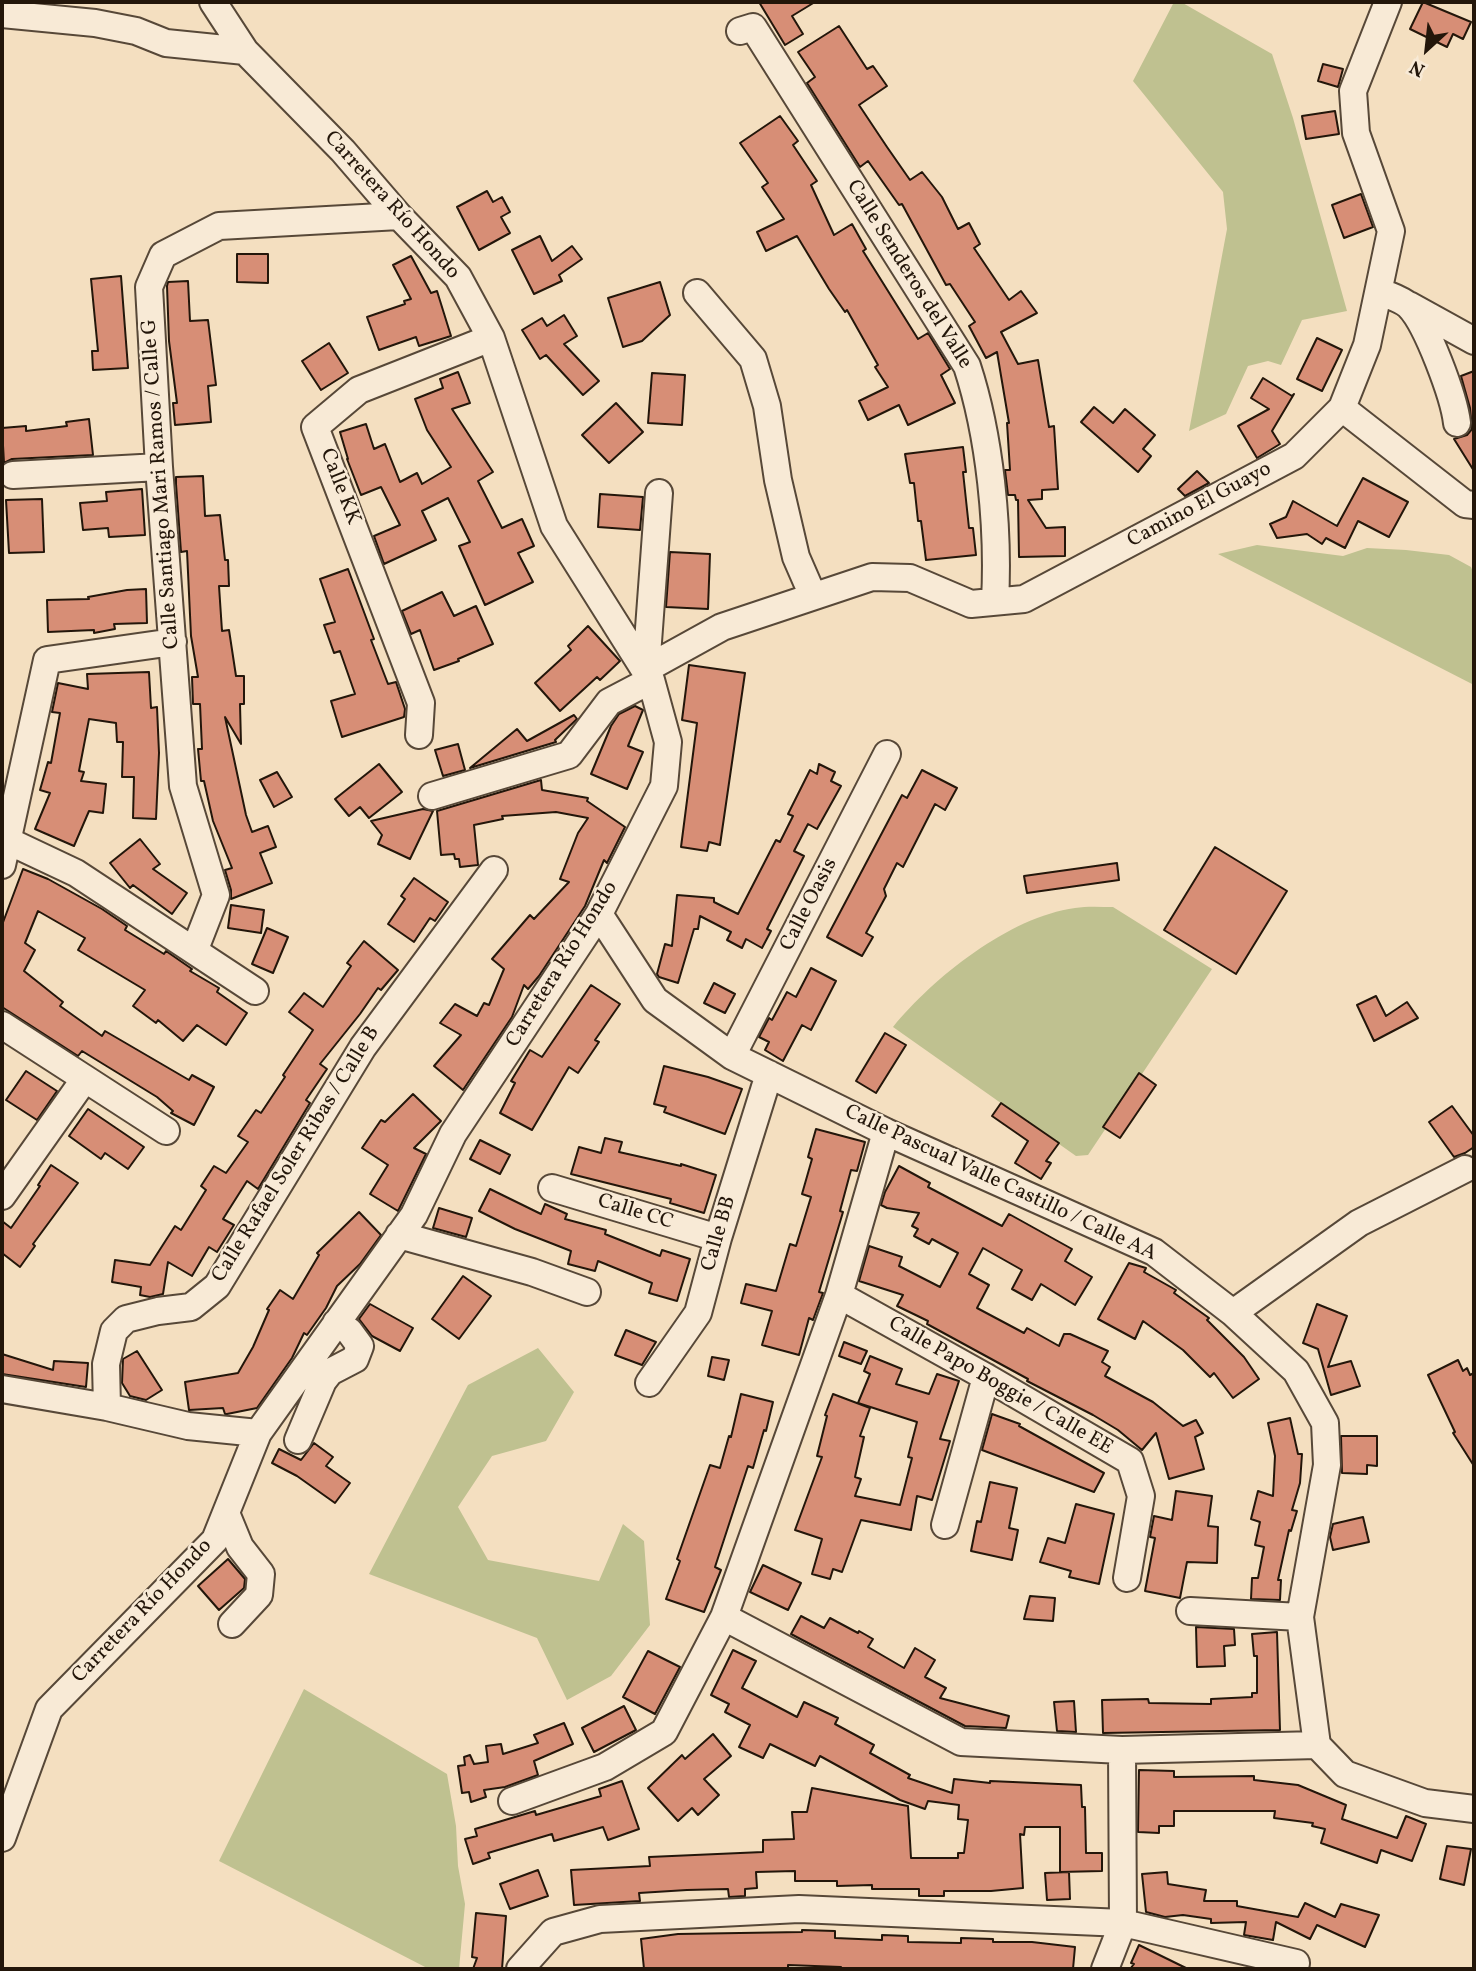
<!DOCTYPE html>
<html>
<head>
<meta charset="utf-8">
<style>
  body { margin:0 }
  #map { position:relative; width:1476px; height:1971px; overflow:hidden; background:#f4dfc0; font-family:Vollkorn,serif }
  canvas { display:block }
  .frame { position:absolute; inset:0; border:4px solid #23160a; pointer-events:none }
  .north { position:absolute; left:1392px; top:14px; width:70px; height:70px; -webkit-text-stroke:5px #f8ead6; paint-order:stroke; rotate:207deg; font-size:19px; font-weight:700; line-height:28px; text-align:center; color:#23160a }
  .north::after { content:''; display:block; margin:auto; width:24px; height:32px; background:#23160a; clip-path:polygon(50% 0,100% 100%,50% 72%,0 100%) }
</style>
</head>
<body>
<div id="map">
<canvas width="1476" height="1971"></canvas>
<div class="frame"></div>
<div class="north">N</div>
</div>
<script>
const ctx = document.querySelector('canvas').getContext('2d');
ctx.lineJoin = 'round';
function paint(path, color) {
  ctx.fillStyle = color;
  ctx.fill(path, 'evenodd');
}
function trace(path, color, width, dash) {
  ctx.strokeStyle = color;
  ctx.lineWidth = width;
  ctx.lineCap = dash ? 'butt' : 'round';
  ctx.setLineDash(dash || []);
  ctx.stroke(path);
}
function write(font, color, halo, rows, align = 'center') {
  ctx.font = font + ' Vollkorn,serif';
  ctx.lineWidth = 5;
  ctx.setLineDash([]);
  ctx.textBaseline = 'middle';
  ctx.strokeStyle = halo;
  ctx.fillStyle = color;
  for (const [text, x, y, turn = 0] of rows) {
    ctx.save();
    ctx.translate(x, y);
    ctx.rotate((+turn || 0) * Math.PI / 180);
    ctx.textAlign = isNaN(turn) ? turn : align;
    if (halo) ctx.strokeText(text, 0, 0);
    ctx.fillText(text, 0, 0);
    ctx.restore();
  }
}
const green = new Path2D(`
  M1174,2H1181L1272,54L1293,118L1347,311L1302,320L1281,365L1268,361L1248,366L1226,414L1189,431L1227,229L1223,192L1133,81Z
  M1257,545L1343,556L1367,548L1406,550L1449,555L1471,567L1474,574V685L1218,554Z
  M1113,907L1212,969L1088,1155L1076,1156L893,1027C934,977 1009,917 1075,908C1087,906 1101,907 1113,907Z
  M538,1348L574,1392L546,1441L492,1456L458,1507L488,1560L599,1581L623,1524L644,1541L650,1625L611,1676L567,1700L537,1638L369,1574L468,1385Z
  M304,1689L447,1774L456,1826L458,1866L465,1904L459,1969H429L219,1861Z`);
const building = new Path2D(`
  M759,2H815L792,16L803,34L785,45Z
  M1423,2L1471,22L1463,39L1453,34L1447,47L1410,29Z
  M839,26L867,69L873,66L887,86L859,105L887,147L910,180L922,172L942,197L958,229L969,223L980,244L974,248L1009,300L1021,291L1037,313L1001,332L1018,364L1038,360L1049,427L1054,426L1058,489L1042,490V499L1028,500L1046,528L1065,527V556L1019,557L1018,500H1016L1015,495H1008L1005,470H1010L1007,423H1009L997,352L986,358L969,326L975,322L950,284L946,285L902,204L899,205L868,161L860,167L807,83L815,77L798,52Z
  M1323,64L1343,69L1338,87L1318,81Z
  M1335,111L1339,134L1306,139L1302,116Z
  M780,116L798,141L793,145L817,181L811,185L834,235L852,224L866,249L863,251L918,339L928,333L950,369L941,375L955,403L908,425L899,405L868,420L859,401L888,387L875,367L878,365L847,310L845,312L829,289L797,236L766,251L757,232L784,219L762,187L768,183L740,143Z
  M487,191L493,202L502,197L510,212L501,217L510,233L479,250L457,207Z
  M1361,194L1373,227L1344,238L1332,205Z
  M540,236L552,261L572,246L582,259L559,275L562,281L534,294L512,250Z
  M237,254H268V283L237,282Z
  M411,256L431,293L437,291L451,336L419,346L416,337L379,350L367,317L405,304L404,301L411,299L393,265Z
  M121,276L128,368L93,370L92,351H98L91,279Z
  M188,281L190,321L208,320L216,385L208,386L211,422L175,425L173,403H177L169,341L167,286L168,282Z
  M660,282L670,315L642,341L623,347L608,298Z
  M564,315L577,336L564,344L599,381L583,395L546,355L540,359L522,330L542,318L547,326Z
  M1317,338L1342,350L1322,391L1297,379Z
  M329,343L348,373L321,390L302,361Z
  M1474,371V471L1454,439L1467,435L1472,429L1470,408L1461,376Z
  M458,372L470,403L452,409L493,472L478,481L502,528L522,519L534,546L518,553L533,582L485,605L459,546L470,542L448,498L422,511L436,540L384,564L374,536L400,525L381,487L361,495L347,459H348L340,432L366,424L374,449L385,444L400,482L417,473L422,484L451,467L427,430L415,399L443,388L440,379Z
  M652,373L685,375L682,425L648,423Z
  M1263,378L1292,396L1294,394L1272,431L1280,444L1257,458L1238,426L1269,409L1251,398Z
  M616,403L643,432L609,463L582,435Z
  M1094,407L1113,423L1125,409L1155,435L1143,449L1151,456L1138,472L1081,422Z
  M89,419L93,455L12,459L4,463L2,428L26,426V431L67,426L66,422Z
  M963,447L966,472H963L969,528H973L976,555L926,560L921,521H918L914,483H910L905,454Z
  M1197,471L1209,483L1185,496L1178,489Z
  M203,476L205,516L220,515L225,560H228L229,586H219L222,631L229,630L236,676H244V704H240L241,744L225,717L246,815L252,832L268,826L276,847L260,853L272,883L231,899V890L225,870L232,868L213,821L204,781H201L198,749H202L200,704H193L192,677H198L191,636L187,551L181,552L176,484V477Z
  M1363,478L1408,502L1389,537L1358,521L1345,548L1326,538L1322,544L1307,534L1277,538L1270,524L1286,517L1293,501L1337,526Z
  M142,489L145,535L109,537L108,528L83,530L80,503L107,501L106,492Z
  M600,494L643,497L640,530L598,527Z
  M42,499L44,552L9,553L6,500Z
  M670,552L710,554L708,609L666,607Z
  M348,569L374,639L371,640L388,684L396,682L405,709L404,717L342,737L331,701L355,694L340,651L334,653L324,625L335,622L320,579Z
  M146,589L147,623L114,624L115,629L94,633V630L48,632L47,600L89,599L88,597L127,590Z
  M442,592L454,616L476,606L493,644L458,659L459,661L434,670L420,630L411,634L402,611Z
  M588,626L620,661L600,680L597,677L560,711L535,683L571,650L568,646Z
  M689,665L745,673L720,845L709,842L707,851L681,847L697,723L682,720Z
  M149,672L151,708L157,707L159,753L156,819L133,818L134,777H122L123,742H117L116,723L89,719L79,771L84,772L81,781L106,784L103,813L89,811L74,846L35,829L50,793L40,790L48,762L51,763L60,713L52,712L58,683L88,689L87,674Z
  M635,706L643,710L628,746L643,752L627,789L591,774L611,726L619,714Z
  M574,715L577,719L555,740L556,742L470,768L517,729L527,741Z
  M458,744L465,770L443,776L435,750Z
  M379,764L402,792L369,818L360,807L349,816L335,799Z
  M819,764L835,772L831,781L841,786L817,829L808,824L794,851L804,856L767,929L771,931L762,948L746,939L742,948L727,940L731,932L700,916L698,929H694L678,983L659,977L657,974L665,944L672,946L677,895L714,898V902L738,914L776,840L780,842L793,816L788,814L810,770L817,774Z
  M922,770L957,788L945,810L935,804L903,867L897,863L884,889L886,896L866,933L873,937L862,956L827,937L902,795L907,798Z
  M277,772L292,797L274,807L260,780Z
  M541,780L542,790L588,798L587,801L625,827L607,863L604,860L585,906L539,976L528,989L524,985L512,1017L463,1090L434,1066L461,1035L440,1023L455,1004L477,1016L484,1003L489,1005L504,969L492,959L530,915L534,919L569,882L560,879L578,833L588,818L556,812L502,816L503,819L474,825L478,865L460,867L459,859H455L454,854L441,855L437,811Z
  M423,809L433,811L410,859L378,844L382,835L371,821Z
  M140,839L160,864L153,869L187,893L172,914L133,885L130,888L110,863Z
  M1215,847L1287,891L1236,974L1164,930Z
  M1117,863L1119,880L1027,893L1024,876Z
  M23,869L48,879L102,909L127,926L125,930L164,954L166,951L192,969L190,971L219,988L217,992L247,1013L226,1045L197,1025L183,1041L158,1020L156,1023L133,1006L145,990L78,950L85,938L38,911L25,943L35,950L24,971L63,1002L60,1006L102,1036L105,1031L189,1080L192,1075L214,1087L194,1125L171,1113L173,1111L157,1097L82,1051L78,1056L2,1007V925Z
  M414,878L448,902L435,921L430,918L414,942L388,924L405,899L401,896Z
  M231,905L264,910L261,933L228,928Z
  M267,928L288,937L273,973L252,964Z
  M364,941L398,970L381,990L378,988L360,1014L320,1064L327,1069L306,1100L310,1103L258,1189L247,1181L223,1219L234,1225L217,1252L209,1247L192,1276L168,1262L163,1294L150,1297L140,1295L141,1287L112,1282L115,1260L150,1265L175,1226L181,1230L206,1190L201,1186L214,1166L226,1173L248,1142L238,1136L256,1110L261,1113L285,1077L283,1075L313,1030L289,1012L304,993L323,1007L351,966L347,963Z
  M811,968L836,981L811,1030L802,1025L783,1061L765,1050L769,1042L759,1037L769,1018L772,1020L787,992L796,997Z
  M714,983L735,994L725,1013L704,1003Z
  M591,985L620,1004L595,1040L599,1042L578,1073L569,1067L532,1130L500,1113L515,1083L511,1081L530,1050L542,1057Z
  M1376,996L1386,1016L1407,1002L1418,1018L1374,1041L1357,1005Z
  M885,1033L906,1045L876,1093L856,1081Z
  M664,1066L708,1077L742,1089L725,1134L664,1112L666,1107L654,1104Z
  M26,1071L57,1091L37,1120L6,1100Z
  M1139,1073L1156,1085L1120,1138L1103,1127Z
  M413,1094L441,1121L414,1148L426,1154L398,1211L370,1194L388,1165L362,1148L381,1120L385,1122Z
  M1001,1103L1059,1143L1046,1161L1051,1163L1041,1179L1015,1163L1028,1141L992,1116Z
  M1452,1106L1474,1136V1147L1465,1153L1454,1157L1429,1122Z
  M88,1109L144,1147L128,1169L105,1153L101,1159L69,1136Z
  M816,1129L865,1142L857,1171L851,1170L840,1211L843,1212L819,1292L823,1293L813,1320L809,1318L799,1355L762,1345L772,1311L741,1303L746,1284L776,1291L790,1244L796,1246L811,1197L802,1194L812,1159L808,1157Z
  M605,1138L622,1142L619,1152L681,1166V1164L716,1175L704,1213L670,1203L671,1199L571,1174L579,1147L601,1153Z
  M480,1140L510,1155L500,1174L470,1159Z
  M51,1165L78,1183L33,1244L35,1246L20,1267L2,1253V1221L11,1228L40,1186L38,1185Z
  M899,1166L930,1183L928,1187L1002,1226L1009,1214L1072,1249L1065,1261L1092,1277L1075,1305L1041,1284L1032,1300L1012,1289L1022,1270L983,1248L969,1274L989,1285L977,1308L1024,1333L1027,1328L1059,1346L1064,1334H1070L1108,1351L1102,1362L1110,1367L1105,1376L1153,1402L1183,1426L1196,1420L1203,1433L1195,1437L1204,1469L1169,1479L1156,1433L1142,1450L1118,1430L1093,1415L1027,1381L1028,1379L927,1324L928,1321L897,1306L903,1295L859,1281L869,1246L902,1257L899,1266L940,1287L958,1253L932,1239L929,1244L914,1236L918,1229L912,1226L919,1213L887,1208L881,1205L885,1192Z
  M490,1189L541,1214L545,1204L567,1214L565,1219L606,1230L605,1234L660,1256L662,1250L690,1259L677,1301L649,1293L652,1283L598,1261L595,1271L568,1264L571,1251L515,1229L479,1211Z
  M439,1208L472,1218L466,1237L433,1228Z
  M359,1212L381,1235L360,1264L337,1286L326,1308L307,1335L304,1333L292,1358L257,1408L227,1414H225L223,1408L189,1410L185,1382L238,1373L253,1347L269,1310L267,1309L280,1290L293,1299L319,1255L317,1253Z
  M1129,1263L1146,1268L1144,1272L1176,1290L1174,1293L1209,1318L1207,1320L1244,1357L1259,1379L1233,1398L1214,1373L1210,1377L1183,1350L1143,1321L1135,1339L1098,1319Z
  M463,1276L491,1296L459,1339L432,1319Z
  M370,1304L413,1328L400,1351L372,1336L359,1319Z
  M1317,1304L1347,1316L1328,1367L1351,1361L1360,1386L1331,1395L1318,1349L1303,1343Z
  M626,1330L656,1342L642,1365L615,1355Z
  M844,1342L867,1351L861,1364L839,1356Z
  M137,1351L162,1390L146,1400L130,1396L122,1383L123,1359Z
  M2,1354L53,1370L54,1361L88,1363L86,1387L2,1374Z
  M870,1356L902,1369L896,1384L929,1394L937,1374L959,1381L940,1439L950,1441L932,1500L917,1496L911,1530L861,1520L842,1572L833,1569L830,1579L812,1574L822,1539L795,1530L822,1457L817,1456L827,1416L825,1415L833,1394L870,1408L860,1436L864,1437L855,1477L861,1479L855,1496L900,1505L912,1458L908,1457L917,1422L858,1403L870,1374L864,1371Z
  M712,1357L729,1360L724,1380L708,1376Z
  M1458,1360L1463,1371L1467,1368L1470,1375L1474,1373V1466L1453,1433L1455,1432L1428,1375Z
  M741,1394L773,1402L766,1431L764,1430L753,1468L748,1466L715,1567L721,1570L704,1612L666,1599L680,1561L677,1559L710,1465L720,1468L729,1436L731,1437Z
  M992,1414L1020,1424L1019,1426L1104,1473L1094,1492L982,1450Z
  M1290,1418L1298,1454H1302L1300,1483L1292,1510L1297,1511L1291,1531L1289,1530L1278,1580H1281L1280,1600L1251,1599L1252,1578H1258L1264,1547L1255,1545L1260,1522L1251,1519L1258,1491L1273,1496L1275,1456L1268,1423Z
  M1341,1436H1377V1466L1367,1465V1474L1342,1473Z
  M314,1443L333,1457L326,1466L350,1483L335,1503L297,1476L272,1463L279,1449L301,1460Z
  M990,1482L1017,1488L1009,1528L1018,1530L1012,1560L971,1551L977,1521L981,1522Z
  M1176,1491L1212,1496L1208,1526L1218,1527L1217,1563L1187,1562L1180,1598L1145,1591L1155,1538L1150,1537L1154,1516L1172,1520Z
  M1076,1504L1114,1514L1099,1584L1069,1577L1071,1571L1040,1562L1048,1538L1065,1543Z
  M1363,1517L1369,1542L1333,1550L1330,1537L1333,1524Z
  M228,1559L245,1579L244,1588L219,1610L198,1586Z
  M763,1565L801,1583L788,1610L750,1592Z
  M1030,1596L1055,1598L1053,1621L1024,1619Z
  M801,1616L824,1628L830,1618L858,1633L859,1631L873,1639L868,1647L904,1668L915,1648L935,1660L925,1677L946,1688L940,1698L1009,1716L1006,1728L965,1726L791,1634Z
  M1196,1627L1234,1629L1235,1645L1224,1646L1225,1666L1197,1667Z
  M1277,1632L1280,1730L1103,1733L1102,1700L1148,1699L1149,1703L1211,1704V1699L1252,1697V1693H1257V1656H1254L1252,1634Z
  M733,1650L756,1661L742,1688L797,1717L804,1702L838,1718L835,1724L874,1745L870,1753L910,1775L908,1778L952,1793L954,1779L990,1783V1781L1081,1785L1082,1807H1085L1086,1853H1102V1871L1060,1872V1827H1025L1024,1835L1020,1834L1023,1888L991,1891H944V1896H919V1889H872V1885L837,1886V1881H795V1871L756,1872L757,1888L745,1889V1896L729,1897L728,1889L687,1890L639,1893L640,1901L574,1905L571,1870L650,1866L649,1857L763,1852V1840L794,1839L792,1812H807L812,1788L908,1806L911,1858H958V1853H964L968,1820L958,1819L959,1805L928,1801L925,1809L900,1800L820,1756L815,1766L770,1744L763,1758L739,1747L750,1725L725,1712L729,1704L711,1695Z
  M648,1651L680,1667L655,1714L623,1697Z
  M1074,1701L1076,1732L1057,1731L1054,1702Z
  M624,1706L636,1730L594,1752L582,1728Z
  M564,1723L573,1744L534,1761L538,1775L505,1787L484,1790L486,1797L471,1802L469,1792L462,1793L458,1766L465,1765L464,1757L470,1755L474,1764L488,1762L486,1746L501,1744L503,1754L538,1743L534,1735Z
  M713,1734L731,1756L704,1779L719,1795L698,1815L692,1808L678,1821L648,1788L682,1755L685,1759Z
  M1139,1770L1174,1771V1777L1254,1776V1780L1298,1785L1346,1805L1342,1819L1397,1838L1406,1816L1426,1824L1412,1861L1381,1850L1377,1863L1321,1843L1325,1829L1312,1826L1313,1823L1274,1818L1275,1811H1174V1826H1159V1833L1138,1832Z
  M622,1781L639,1829L608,1840L603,1827L554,1841L552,1834L488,1853L490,1858L473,1864L465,1839L477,1836L475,1829L535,1811L536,1815L601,1796L599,1789Z
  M1447,1846L1471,1849L1464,1885L1440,1879Z
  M538,1870L548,1896L510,1909L500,1884Z
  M1069,1872L1070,1899L1047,1900L1045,1873Z
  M1167,1872L1168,1884L1206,1890L1204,1901H1237V1906L1298,1917L1305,1903L1335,1917L1341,1904L1379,1915L1365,1947L1317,1925L1310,1939L1276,1922L1273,1940L1244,1935L1246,1922L1211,1923V1919L1183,1915L1165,1917L1146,1912L1142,1874Z
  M476,1913L506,1916L502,1969H473L477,1958L472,1957Z
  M802,1930L835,1931V1938L882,1940V1935L908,1936V1942L961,1943V1938L993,1939V1942H1032L1075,1947L1073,1969H841V1967L788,1965V1969H644L641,1939L678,1934L802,1932Z
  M1139,1945L1188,1969H1130L1134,1964L1131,1963Z`);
const minor = new Path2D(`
  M2,14L95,23L136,31L166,43L245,51
  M740,31L753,27L967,366C990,436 999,528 995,601
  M1379,291C1387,295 1402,299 1409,306C1427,324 1454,397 1457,423
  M697,293L753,359L767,406L778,480L796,557L813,596
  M1409,305L1474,341
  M1342,408L1465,504L1474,505
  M13,475L159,467
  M646,669L722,627L872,577L910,578L971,604L1024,599L1294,456L1342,408L1367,345L1391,231L1356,133L1353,91L1388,2
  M646,669L659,493
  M419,735L421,703L315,427L359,390L491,338
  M432,796L569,755L609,702L651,680
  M2,838L76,873L255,991
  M2,865L47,660L173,642
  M599,914L655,1000L732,1056L886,1132L1154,1252L1233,1313L1296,1371L1325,1423L1327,1465L1300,1617L1317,1745L1345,1774L1425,1803L1474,1809
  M195,949L216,895L183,786L159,467L149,287L163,255L219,226L399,216
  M2,1025L166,1131
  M732,1056L887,754
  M552,1188L718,1238
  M2,1196L84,1080
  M399,1235L532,1272L587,1292
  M839,1295L986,1377L1130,1461L1141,1496L1127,1578
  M1233,1313L1359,1223L1465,1169
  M649,1383L698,1313L718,1238L769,1074
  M2,1389L107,1407L188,1426L258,1433
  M107,1407L106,1364L114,1331L126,1319L158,1311L191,1307L217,1286L363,1047L494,870
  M298,1440L323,1381L330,1372L355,1359L360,1346L349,1331L336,1323
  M226,1513L240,1547L261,1574L259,1595L232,1624
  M945,1525L986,1377
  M1190,1611L1300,1617
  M724,1617L961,1742L1122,1750L1317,1745
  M512,1801L605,1767L664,1732L724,1617L839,1295L886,1132
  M2,1838L49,1709L215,1540L258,1433L414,1215L453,1134L599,914L664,786L668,742L651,680L554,526L491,338L458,277L399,216L343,151L245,51L213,2
  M520,1969L553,1932L600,1919L799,1909L1123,1923L1296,1963
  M1105,1969L1123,1923L1122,1750`);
const streetNames = [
  ["Carretera Río Hondo",391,206,48],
  ["Calle Senderos del Valle",908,275,58],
  ["Calle Santiago Mari Ramos / Calle G",162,484,-94],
  ["Calle KK",339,487,69],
  ["Camino El Guayo",1200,506,-28],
  ["Calle Oasis",810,905,-63],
  ["Carretera Río Hondo",563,965,-58],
  ["Calle Rafael Soler Ribas / Calle B",297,1155,-58],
  ["Calle Pascual Valle Castillo / Calle AA",1000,1184,25],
  ["Calle CC",635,1213,17],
  ["Calle BB",720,1234,-74],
  ["Calle Papo Boggie / Calle EE",1000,1387,30],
  ["Carretera Río Hondo",143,1612,-46]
];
paint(green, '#bfc190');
paint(building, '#d78e76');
trace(building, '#23160a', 2);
trace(minor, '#574838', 30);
trace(minor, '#f8ead6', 26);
write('21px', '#23160a', '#f8ead6', streetNames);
</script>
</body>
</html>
